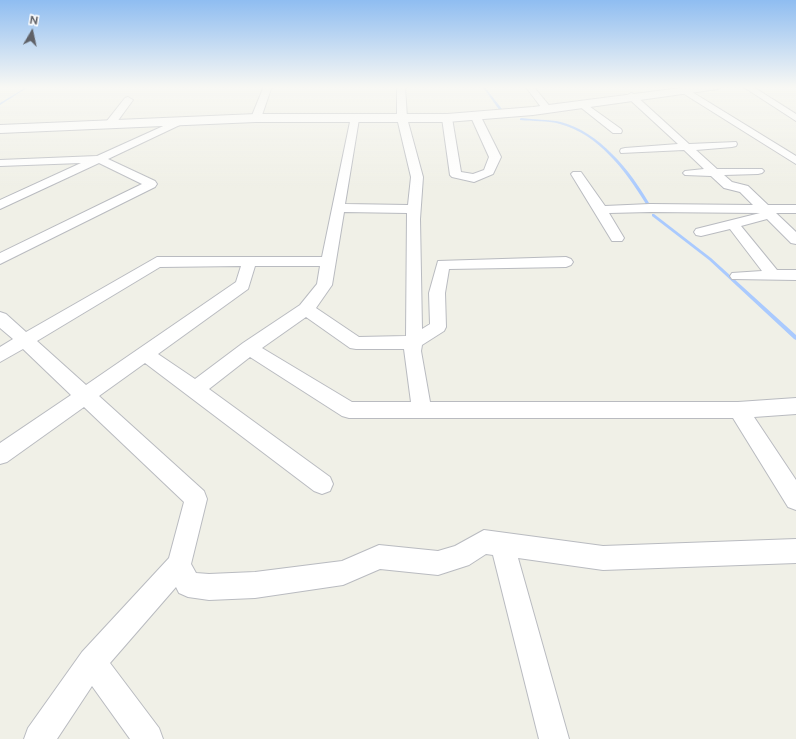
<!DOCTYPE html>
<html>
<head>
<meta charset="utf-8">
<style>
  body { margin:0 }
  #map { position:relative; width:796px; height:739px; overflow:hidden; background:#f0f0e7; font-family:"Public Sans",sans-serif }
  canvas { display:block }
  .north { position:absolute; left:12px; top:12px; width:40px; height:40px; -webkit-text-stroke:3px #fff; paint-order:stroke; rotate:9deg; font-size:11px; font-weight:700; line-height:16px; text-align:center; color:#5f6167 }
  .north::after { content:''; display:block; margin:auto; width:14px; height:18px; background:#5f6167; clip-path:polygon(50% 0,100% 100%,50% 72%,0 100%) }
</style>
</head>
<body>
<div id="map">
<canvas width="796" height="739"></canvas>
<div class="north">N</div>
</div>
<script>
const ctx = document.querySelector('canvas').getContext('2d');
ctx.lineJoin = 'round';
function paint(path, color) {
  ctx.fillStyle = color;
  ctx.fill(path, 'evenodd');
}
function trace(path, color, width, dash) {
  ctx.strokeStyle = color;
  ctx.lineWidth = width;
  ctx.lineCap = dash ? 'butt' : 'round';
  ctx.setLineDash(dash || []);
  ctx.stroke(path);
}
const stream = new Path2D(`
  M28,86H30L0,105V103Z
  M482,86H484L502,109V111H500Z
  M521,118C534,120 548,119 561,122C599,132 630,170 649,203L646,204C626,171 598,134 560,124C547,120 533,122 520,120V119Z
  M652,214H654L711,258L796,335V340L794,339L709,260L652,216Z`);
const minor = new Path2D(`
  M264,86H272L261,118L256,121L253,120L251,118Z
  M397,86H405L407,118L423,177L420,219L422,329L430,324L429,293L438,261L566,257L571,259L573,262L571,265L566,267L449,269L445,293L446,327L444,331L422,345L421,351L430,402H738L796,398V414L754,417L796,480V510L788,507L733,418H349L342,416L250,357L209,389L330,477L333,484L330,491L322,494L314,491L145,363L99,396L204,491L207,499L191,564L196,573L209,574L255,572L342,561L379,545L438,551L455,546L484,530L603,546L796,539V563L603,570L518,558L569,739H539L493,555L486,554L469,565L438,575L380,569L343,585L255,598L209,600L188,597L179,593L176,587L110,663L159,728L163,739H130L92,686L57,739H24L28,728L82,652L169,558L184,502L84,407L7,462L0,464V443L71,395L23,349L0,362V347L13,339L0,328V312L6,314L26,332L157,257H322L351,117H357L359,119L345,204L408,205L411,177L397,118ZM344,212L407,213L406,336L359,337L316,308L332,285ZM241,266L236,282L86,385L37,341L160,267ZM255,266H320L317,284L300,305L243,343L195,379L158,354L248,289ZM306,317L350,348L356,349H404L411,402H352L262,348Z
  M525,86H533L552,109L550,111H544Z
  M742,86H752L796,114V121Z
  M684,87L796,156V164L681,92V88Z
  M631,93L634,94L689,144L736,142L737,144L736,146L732,147L696,150L717,169H762L764,171L762,173L758,174L724,175L732,182L748,186L768,205H796V213H776L796,232V244L791,243L767,219L741,226L777,270H796V280L732,279L730,276L732,273L762,271L730,229L701,236L696,235L694,232L696,229L760,213L650,212L609,213L624,238L622,241H612L571,174L573,172H581L605,206L650,204L753,205L740,192L724,188L711,176L685,175L683,173L685,171L704,169L684,150L621,153L620,151L621,149L625,148L678,144L628,98L626,96Z
  M128,97L133,100L114,126H106L105,124L106,122L125,98Z
  M582,101L621,129L622,131L621,133H613L579,106L577,104Z
  M475,112L480,115L501,157L493,174L474,182L452,177L450,175L442,118L447,115L452,118L461,172L473,174L484,170L489,157L470,115Z
  M181,118L184,119L186,121L184,123L108,159L155,181L157,184L155,187L0,264V253L142,184L99,163L0,209V200L81,163L0,166V160L97,156Z`);
const secondary = new Path2D(`
  M696,86H723L718,89L533,115L447,122H256L0,133V125L256,114H447L533,107Z`);
paint(stream, '#aacafe');
trace(minor, '#b9bbc0', 2);
trace(secondary, '#b8bac0', 2);
paint(minor, '#fff');
paint(secondary, '#fff');
const sky = ctx.createLinearGradient(0, 0, 0, 189);
sky.addColorStop(0, '#8fbdf1');
sky.addColorStop(0.46, '#f8f8f4');
sky.addColorStop(1, '#f8f8f400');
ctx.fillStyle = sky;
ctx.fillRect(0, 0, 796, 189);
</script>
</body>
</html>
